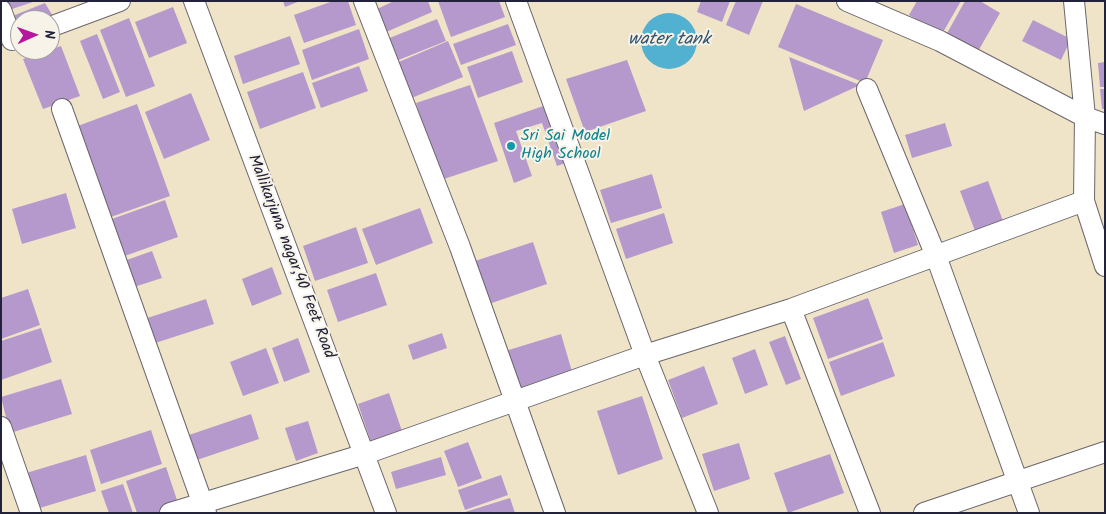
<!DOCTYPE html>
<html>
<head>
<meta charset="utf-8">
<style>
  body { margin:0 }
  #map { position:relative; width:1106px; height:514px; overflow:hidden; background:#efe4c7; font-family:Kalam,sans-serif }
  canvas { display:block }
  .frame { position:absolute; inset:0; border:2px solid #22223b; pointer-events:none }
  .north { position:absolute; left:10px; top:10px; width:50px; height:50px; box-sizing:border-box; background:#f7f3e8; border:1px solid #a29fa3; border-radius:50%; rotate:88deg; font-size:14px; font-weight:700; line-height:20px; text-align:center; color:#22223b }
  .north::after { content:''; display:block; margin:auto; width:18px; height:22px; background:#b5179e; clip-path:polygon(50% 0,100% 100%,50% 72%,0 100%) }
</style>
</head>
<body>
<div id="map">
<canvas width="1106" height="514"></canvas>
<div class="frame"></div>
<div class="north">N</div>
</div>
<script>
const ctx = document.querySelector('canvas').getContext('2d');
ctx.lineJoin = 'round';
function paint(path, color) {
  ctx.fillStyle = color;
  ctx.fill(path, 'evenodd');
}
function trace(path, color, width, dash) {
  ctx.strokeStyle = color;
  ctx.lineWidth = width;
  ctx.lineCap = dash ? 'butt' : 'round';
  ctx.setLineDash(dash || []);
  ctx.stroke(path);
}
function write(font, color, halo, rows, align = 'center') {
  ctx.font = font + ' Kalam,sans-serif';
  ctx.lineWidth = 4;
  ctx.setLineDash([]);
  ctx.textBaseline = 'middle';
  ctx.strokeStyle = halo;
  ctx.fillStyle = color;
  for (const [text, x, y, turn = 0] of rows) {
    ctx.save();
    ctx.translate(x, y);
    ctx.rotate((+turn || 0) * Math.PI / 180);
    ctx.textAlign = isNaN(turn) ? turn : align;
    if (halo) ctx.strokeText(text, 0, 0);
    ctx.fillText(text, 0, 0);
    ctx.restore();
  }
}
const water = new Path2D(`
  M641 41a28 28 0 1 1 56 0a28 28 0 1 1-56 0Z`);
const building = new Path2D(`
  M3,1H33V2L6,11Z
  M283,1H300L285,7Z
  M333,1H348L356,25L304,43L294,15Z
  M394,1H428L432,12L384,33L375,10Z
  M438,1H499L505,17L451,37Z
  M701,1H730L722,22L697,12Z
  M736,1H763L749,35L726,25Z
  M917,1H961L942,34L909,15Z
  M965,1H980L1000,13L977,53L946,35Z
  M45,3L54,18L20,20V32L18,33L10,17Z
  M796,4L883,40L865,83L778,47Z
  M173,7L187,43L149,58L135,22Z
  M129,18L155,86L126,97L100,30Z
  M437,19L446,41L396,61L387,39Z
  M1033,20L1071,39L1061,60L1022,41Z
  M508,24L516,45L461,65L453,44Z
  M359,29L369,59L312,80L302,50Z
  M97,34L120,92L103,99L80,41Z
  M290,36L300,64L243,84L234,56Z
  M448,41L463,77L409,99L394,64Z
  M61,46L80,96L43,109L23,59Z
  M512,51L523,82L478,98L467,67Z
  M789,57L860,85L804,111Z
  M627,60L646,111L585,132L566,79Z
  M1105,62V87H1100L1098,63Z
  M359,66L368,91L321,108L312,83Z
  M303,72L316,108L260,129L247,92Z
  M470,85L498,161L441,180L416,103Z
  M1100,89H1105V109H1102Z
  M191,93L210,140L164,159L145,112Z
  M552,103L571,161L557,166L542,123L516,131L532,176L514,183L494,123Z
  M137,104L170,196L108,218L75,127Z
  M945,123L952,146L912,158L905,135Z
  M652,174L662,208L611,223L600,190Z
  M988,181L1003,221L975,231L960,191Z
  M66,193L76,228L22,244L12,209Z
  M165,200L178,237L122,257L109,220Z
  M905,204L918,245L894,253L881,212Z
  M420,208L433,243L376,265L362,229Z
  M664,213L673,243L626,259L616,229Z
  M356,227L368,263L315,281L303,246Z
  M533,242L547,284L489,304L475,261Z
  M152,251L162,278L134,287L124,261Z
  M272,267L282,294L252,306L242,279Z
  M376,273L387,305L338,322L327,290Z
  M28,289L40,325L1,339V298Z
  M868,298L883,339L828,359L813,318Z
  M206,299L214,324L149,345L141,320Z
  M41,328L52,362L1,380V341Z
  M442,333L447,348L413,360L408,345Z
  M561,334L573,375L514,392L502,352Z
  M785,336L801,379L786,385L769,342Z
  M298,338L310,372L284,382L272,348Z
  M883,342L895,376L841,396L829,362Z
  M266,348L279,383L243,396L230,362Z
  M755,349L768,385L745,394L732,358Z
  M704,366L718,404L682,418L668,380Z
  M61,379L72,414L10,433L1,397Z
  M389,393L402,431L371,442L358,404Z
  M642,396L663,459L618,475L597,411Z
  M251,414L259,439L191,462L183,437Z
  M308,421L318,453L296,461L285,428Z
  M151,430L162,464L101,484L90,450Z
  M468,442L482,478L458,487L444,451Z
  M739,443L750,479L714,491L702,454Z
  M830,454L844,493L788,513L774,473Z
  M86,455L96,491L33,510L23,474Z
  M441,457L446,475L396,489L391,472Z
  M166,467L179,506L158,513H137L126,481Z
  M501,475L508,495L465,510L458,490Z
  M123,484L133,513H109L101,491Z
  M510,498L515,513H465V512Z`);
const minor = new Path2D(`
  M194,1L386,513
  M364,1L460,247L555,513
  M516,1L645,355L708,513
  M847,1L940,41L1085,117L1105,124
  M1074,1L1085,117L1084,201
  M1,10L12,40
  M50,27L120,1
  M867,89L936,256L1029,513
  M62,109L206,513
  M791,309L870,513
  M1,427L31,513
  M170,513L365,454L645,355L791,309L1084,201L1105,266
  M924,513L1105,452`);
const markers = [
  [511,146,5,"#0f9aa8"]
];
const cultureNames = [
  ["Sri Sai Model",521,137],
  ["High School",521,155]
];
const streetNames = [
  ["Mallikarjuna nagar,40 Feet Road",290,257,69]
];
const waterNames = [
  ["water tank",669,41]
];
paint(water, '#52b0d0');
paint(building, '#b599cc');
trace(minor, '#6a666c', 22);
trace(minor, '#fff', 20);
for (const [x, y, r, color] of markers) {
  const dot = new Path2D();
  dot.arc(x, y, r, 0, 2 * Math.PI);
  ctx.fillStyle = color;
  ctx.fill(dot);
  trace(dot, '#f7f3e8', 2);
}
write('16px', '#0d838f', '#f7f3e8', cultureNames, 'left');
write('16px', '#22223b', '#f7f3e8', streetNames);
write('italic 18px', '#33546f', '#f7f3e8', waterNames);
</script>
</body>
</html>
